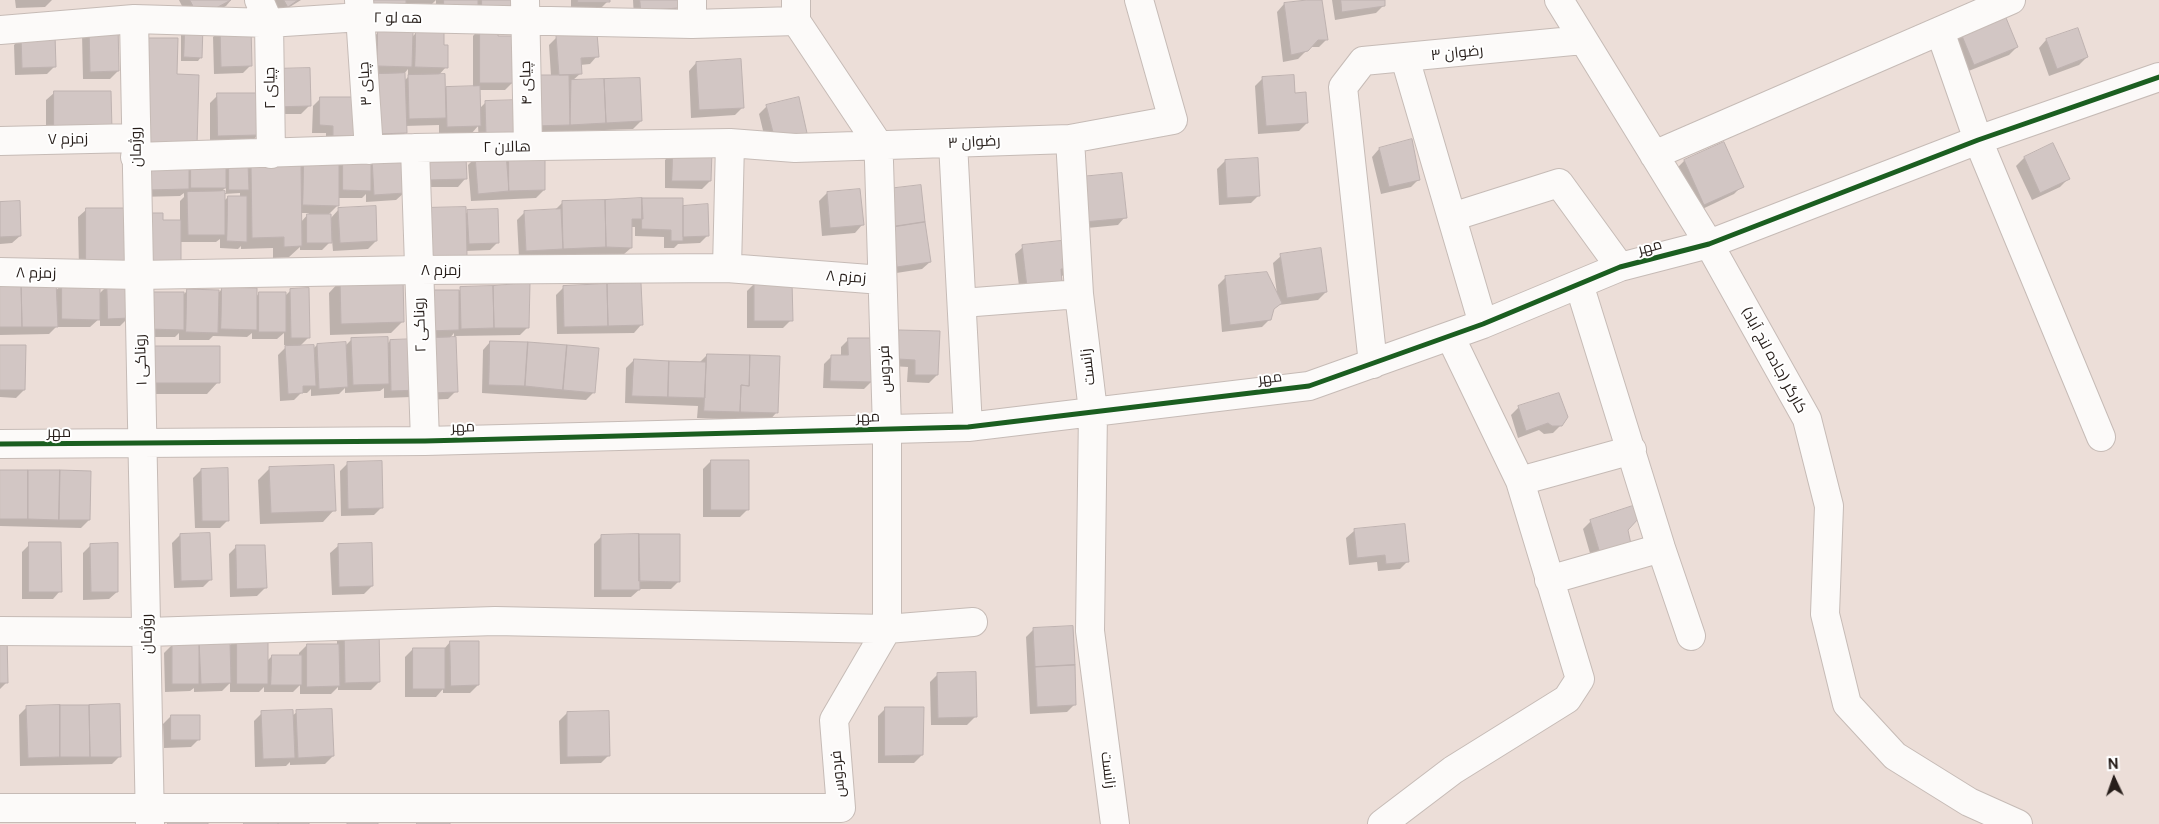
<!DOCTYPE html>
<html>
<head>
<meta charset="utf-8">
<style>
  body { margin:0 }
  #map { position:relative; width:2159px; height:824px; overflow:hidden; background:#ecded8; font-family:"Public Sans",sans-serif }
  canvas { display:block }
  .north { position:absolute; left:2089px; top:754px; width:50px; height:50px; -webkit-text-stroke:4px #fff; paint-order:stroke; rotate:357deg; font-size:14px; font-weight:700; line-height:20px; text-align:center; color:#271e1a }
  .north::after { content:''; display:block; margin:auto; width:18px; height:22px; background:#271e1a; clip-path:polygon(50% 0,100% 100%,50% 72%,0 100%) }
</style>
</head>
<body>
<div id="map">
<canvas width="2159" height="824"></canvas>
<div class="north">N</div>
</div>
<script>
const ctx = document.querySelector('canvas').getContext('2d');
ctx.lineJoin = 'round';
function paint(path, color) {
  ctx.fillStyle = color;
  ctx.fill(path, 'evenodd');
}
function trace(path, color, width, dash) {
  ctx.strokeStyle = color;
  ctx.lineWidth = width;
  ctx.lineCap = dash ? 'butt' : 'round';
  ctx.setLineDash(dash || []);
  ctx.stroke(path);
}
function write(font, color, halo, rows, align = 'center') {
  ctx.font = font + ' "Public Sans",Cairo,sans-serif';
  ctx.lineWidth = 4;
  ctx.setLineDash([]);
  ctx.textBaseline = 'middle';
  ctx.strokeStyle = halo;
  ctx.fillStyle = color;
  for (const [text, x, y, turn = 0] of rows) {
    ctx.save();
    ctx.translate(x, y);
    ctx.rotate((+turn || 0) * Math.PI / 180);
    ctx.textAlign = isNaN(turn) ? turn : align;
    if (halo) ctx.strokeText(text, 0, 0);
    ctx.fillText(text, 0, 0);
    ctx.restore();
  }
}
const shadow = new Path2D(`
  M15,0H52L45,7L16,8Z
  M179,0H231L226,6L191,24Z
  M271,0H301L280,13Z
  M366,0H436L432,4L405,3L367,16Z
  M436,0H519L436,15Z
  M571,0H608V1L600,9L571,10Z
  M633,0H677V8L669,16L634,18Z
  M1321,0L1326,40L1319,47H1310L1298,59L1283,62L1277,12L1284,4Z
  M1332,0H1383L1384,5L1376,13L1335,20Z
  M90,26L118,71L110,79H83L82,34Z
  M202,28L201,57L198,61H181V31Z
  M480,28L497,37L513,82L505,90H479V109L486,102H520L479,143L478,126L472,133L439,134V125L405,126V133L397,140L371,141L369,84L379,73H370L371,39L379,32L412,37L417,32L446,67L438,76L444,88L473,87V36ZM408,69V75H410L404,81V74Z
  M221,29L251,65L243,73L214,74L213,37Z
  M2077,29L2087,57L2079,65L2049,76L2039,48L2046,40Z
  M1960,32L2017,47L2009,55L1966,72L1952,40Z
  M22,37L55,66L47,74L15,75L14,45Z
  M557,37L597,56L590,64L580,65L581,73L572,81L641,121L633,129L526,133L551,76L549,45Z
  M696,63L743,107L735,115L691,118L689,71Z
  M273,70L309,106L301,114H266Z
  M1263,78L1294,94L1307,123L1299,131L1258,134L1255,86Z
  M54,93H110L46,138V100Z
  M218,95L258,135L250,143H210V103Z
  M321,98L359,136L326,143V133H312L313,106Z
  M767,106L806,132L798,140L767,147L759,114Z
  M2053,145L2068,179L2060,187L2032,200L2016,166L2024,158Z
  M1379,149L1419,179L1411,187L1381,194L1372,157Z
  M673,152L710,181L702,189L665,188V160Z
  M510,153L544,190L536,198L471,201L468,165L476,157Z
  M401,157L404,193L396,200L366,202V194L362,198H338V205L329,214L330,219L339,209L376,241L368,249L333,251L332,240L322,250H300V247L289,257L273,258V248L241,249V246L238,249L220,248V239L216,242H180L161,221H180V201L184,197V193L180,196L138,197L145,166L225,169L229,165L247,168L251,164ZM226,187V193H220ZM240,193V197H228L224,201V194ZM300,213H309L301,222Z
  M1225,161L1259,195L1251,203L1219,205L1217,169Z
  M1684,161L1742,186L1734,194L1696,212L1677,168Z
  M420,167L465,179L458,187H420Z
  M1072,186L1125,217L1118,225L1077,229Z
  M887,190L930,262L922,269L890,274Z
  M827,193L862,225L855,233L822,236L819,201Z
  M0,202L20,236L12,243L0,244Z
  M562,203L682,207L708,235L700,243L678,244L674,248H664V237L635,236V227H631V248L623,255L597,254L519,258L517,220L525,212L554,211Z
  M86,210L123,262L79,271L78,217Z
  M468,212L498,242L490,250L466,251L465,214Z
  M1069,241L1064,275L1020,294L1015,254L1023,247Z
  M1281,256L1326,292L1318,300L1279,305V304L1272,311L1270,319L1262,327L1222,332L1218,285L1226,277L1277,294L1273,263Z
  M340,281L403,321L391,333L330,335L329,293Z
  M0,282L55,291L63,284L99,294L107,286L128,318L120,326H100V318L90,327H56L49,334L0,335Z
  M755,283L791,320L783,328H747V291Z
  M564,287L641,325L634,333L557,334L556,295Z
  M461,288L528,327L520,335L455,336L456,391L448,399L421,400L411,397L384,398V388L380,391L345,393V388L339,394L311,396V389L307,393H301L294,400L280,401L278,355L288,345H284V333L277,339H252V333L247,337L213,336L209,340H179V333L175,337H141L149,293L184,294L188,290L217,294L222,289L256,297L259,293L285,296L291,290L309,337L299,347L313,349L317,345L345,346L352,339L387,344L390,341L420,347ZM454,333V339H449Z
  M899,331L937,375L929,383L907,382L908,367L891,366L892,339Z
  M849,339L872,381L864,389L823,388L824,364L832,356H841V347Z
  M490,342L594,392L586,400L482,393L483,350Z
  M0,346L24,390L16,398L0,397Z
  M707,355L776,413L769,421L697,418L698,406L625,403L626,368L634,360L699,363Z
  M136,359L218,382L207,394H136Z
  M1519,407L1561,425L1553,433L1544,434L1539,430L1518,438L1511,415Z
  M711,461L748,509L740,517H703V469Z
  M347,464L382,507L374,515L341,516L340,471Z
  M270,468L334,510L323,522L260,524L258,480Z
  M201,470L228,520L220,528H195L193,478Z
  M0,471L89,520L81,528L0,526Z
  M1632,507L1594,567L1583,529L1591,521Z
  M1354,531L1408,561L1400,569L1378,571L1377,562L1349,565L1346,538Z
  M180,535L210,580L203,587L174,588L172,543Z
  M602,536L679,581L671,589H640L631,597H594V544Z
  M30,544L60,591L53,599H22V552Z
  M91,545L117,592L109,599L83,600V553Z
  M338,546L372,586L364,594L332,595L330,553Z
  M236,547L265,588L257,596L230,597L229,554Z
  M345,629L379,682L371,690H338V687L331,694H300V685L293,692H264V687L259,692H230V683L222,691L194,692V688L190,691L165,692L164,653L172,645L200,642L229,646L238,638L267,661L272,656H299V653L307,645H337V637Z
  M1034,629L1075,704L1067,712L1030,714L1026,637Z
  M0,636L7,682L0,689Z
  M450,642L478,685L470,693H443V689L436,697H405V657L413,649H444Z
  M938,674L975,717L967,725H931L930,682Z
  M27,707L120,756L112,764L20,766L19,715Z
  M886,708L922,755L914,763H878V716Z
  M297,712L333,756L325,764L290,765V762L286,766L255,767L254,721L262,713L292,716Z
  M567,713L609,755L601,763L560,764L559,721Z
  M171,716L199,739L191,747L164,748L163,724Z`);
const building = new Path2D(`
  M190,0H231L199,17Z
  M284,0H298L288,7Z
  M374,0H406V8L374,9Z
  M444,0H478V8H444Z
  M482,0H520V11H482Z
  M578,0H610V2H578Z
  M640,0H678V8L641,11Z
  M1307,0H1322L1328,40H1318L1308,51L1291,55L1284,3Z
  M1341,0H1385V6L1342,12Z
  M2004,13L2018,47L1974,65L1960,31Z
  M118,24L119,71L90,72L89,25Z
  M185,26H203L202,58L184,57Z
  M480,26L499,27L498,36H515L514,83H480Z
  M251,27L252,66L221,67L220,28Z
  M2078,28L2088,57L2057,69L2046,39Z
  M378,30L413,32L412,67L377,66Z
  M416,31L444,32V45H448V68L415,67Z
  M597,33L599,57L581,58L582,74L559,75L556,36Z
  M55,35L56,67L22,68L21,36Z
  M148,38H178L177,74L199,75L197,145L145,144Z
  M741,59L744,108L699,110L696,62Z
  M310,68L311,106L273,107L272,69Z
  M405,73L407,133L378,134L376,74Z
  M445,74L446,118L409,119L408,75Z
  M532,75H569L570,125L533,126Z
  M1294,75L1295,93L1306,92L1308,123L1266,126L1262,77Z
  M640,78L642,121L606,123L604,79Z
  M604,79L606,123L570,125L571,80Z
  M480,86L481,126L447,127L446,87Z
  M54,91H111L112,130H54Z
  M217,93H259V135L218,136Z
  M320,97H361V136H333V126L320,125Z
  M799,97L807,133L775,140L766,105Z
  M521,100L522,135L486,136L485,101Z
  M1412,139L1420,180L1389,187L1379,148Z
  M1724,142L1744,187L1704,205L1684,160Z
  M2053,143L2070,179L2040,193L2024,157Z
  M509,151H545V190L509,191Z
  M673,151H712L711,181H672Z
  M506,153L509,191L478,194L475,156Z
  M403,156L405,193L374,195L372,158Z
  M304,157H339V206L303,205Z
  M466,157L467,179L427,180V158Z
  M1258,158L1260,196L1227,198L1225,160Z
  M343,159H371V191L343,190Z
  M301,162L302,246L284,247V237L252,238L251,163Z
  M191,163H226V188H191Z
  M229,163H248L249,190H229Z
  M189,164V189L146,190L145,165Z
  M1122,173L1127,218L1084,222L1080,177Z
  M921,185L925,222L892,227L887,189Z
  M860,189L864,225L830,228L827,192Z
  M225,191V235H188L187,192Z
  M228,196H247V242L227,241Z
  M642,198L643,219H632V248L606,247L605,200Z
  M642,198H683V241H671V230L642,229Z
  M605,200L606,247L563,249L562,201Z
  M20,201L21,236L0,237V202Z
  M708,204L709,236L683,237V206Z
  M376,206L377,241L340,243L338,208Z
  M466,207L467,256L424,258L423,208Z
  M86,208H124L125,263H86Z
  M498,209L499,243L469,244L467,210Z
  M561,209L563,249L526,251L524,211Z
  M142,213H163V220H181V261H142Z
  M307,214H331L332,243H307Z
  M925,222L931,262L897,267L892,227Z
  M1070,240L1073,268L1061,269L1062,283L1027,287L1022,245Z
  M1321,248L1327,292L1287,298L1280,254Z
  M1267,272L1282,303L1274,309L1271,320L1230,325L1225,276Z
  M403,278L404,322L341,324L340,280Z
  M56,280L58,327H22L21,281Z
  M0,281H21L22,327H0Z
  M792,281L793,321H754V282Z
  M62,282L100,283V320L62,319Z
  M530,283L529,328H494L493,286Z
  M641,283L643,325L608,326L607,284Z
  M107,284H129V318L108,319Z
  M607,284L608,326L564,327L563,286Z
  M493,286L494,328L461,329L460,287Z
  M222,287L257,288V330L221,329Z
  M309,288L310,338H291L290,289Z
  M187,289L219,290L218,333L186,332Z
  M425,290H459V330L427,331Z
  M148,292H184V330L148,329Z
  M259,292H286V332H259Z
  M899,330L940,331L938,375H915V360L898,359Z
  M388,337L389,384L353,385L351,338Z
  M456,337L458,392L429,393L427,338Z
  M848,338H874L873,382L830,381L831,355H848Z
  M418,339L420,390L391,391L390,340Z
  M490,341L528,342L525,386L489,385Z
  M346,342L348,387L319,389L317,344Z
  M528,342L567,345L563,390L525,386Z
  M0,345H26L25,390H0Z
  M314,345L316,386H303V393L288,394L285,346Z
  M567,345L599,348L595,393L563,390Z
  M147,346H220V383H147Z
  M707,354L750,355L749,386L741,385L740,412L704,411Z
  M750,355L780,356L778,413L740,412L741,385L749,386Z
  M634,359L669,361L668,397L632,396Z
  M669,361L706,362L705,398L668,397Z
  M1559,393L1568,417L1562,426H1552L1548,423L1526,431L1518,406Z
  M711,460H749V510H711Z
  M382,461L383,508L348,509L347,462Z
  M334,465L336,511L271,513L269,467Z
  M228,468L229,521H202L201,469Z
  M0,470H28V519H0Z
  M28,470H60L59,520L28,519Z
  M60,470L91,471L90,520H59Z
  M1632,506L1640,508L1639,518L1628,530L1632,549L1602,560L1590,520Z
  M1405,524L1409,562L1386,564L1385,555L1357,558L1354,529Z
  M210,533L212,580L181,581L180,534Z
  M639,534L640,590H601V535Z
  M639,534H680V582L639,581Z
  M29,542H61L62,592H29Z
  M118,543V592H91L90,544Z
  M372,543L373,586L339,587L338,544Z
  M236,545H265L267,588L237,589Z
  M1073,626L1075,665L1035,667L1033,628Z
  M379,627L380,682L345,683L344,628Z
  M0,635H7L8,683H0Z
  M237,636L268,637V684H237Z
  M230,640L231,683L201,684L199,641Z
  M450,641H479V685L451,686Z
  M199,643V684H172V644Z
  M307,644H339L340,686L307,687Z
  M413,648H445V689H413Z
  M272,655H302V685H271Z
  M1075,665L1076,705L1037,707L1035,667Z
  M976,672L977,717L938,718L937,673Z
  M120,704L121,757H90L89,705Z
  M60,705H89L90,757H60Z
  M60,705V757L28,758L26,706Z
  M885,707H924L923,755L885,756Z
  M332,709L334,756L298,758L296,710Z
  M293,710L295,758L263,759L261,711Z
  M609,711L610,756L567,757V712Z
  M171,715H200V740H171Z
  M309,817V824H278V818Z
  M244,818H278V824H244Z
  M417,819H450V824H417Z
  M168,821H208V824H168Z
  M378,822V824H347V823Z`);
const minor = new Path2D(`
  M259,0L269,23L271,154
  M359,0L369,150
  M525,0L528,146
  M1559,0L1709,244L1807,419L1829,506L1825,614L1847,704L1895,756L1969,802L2018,824
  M134,19L150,824
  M692,24V0
  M0,30L134,19L269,23L361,17L692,24L796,21
  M1940,31L1978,140L2101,437
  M1405,58L1483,324
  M0,141L135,138
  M953,143L968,427
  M415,148L425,441
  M1654,155L2011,0
  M135,157L415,148L730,143L795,148L1070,139
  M1452,217L1559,183L1620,267
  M727,268L730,143
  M0,272L138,275L418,270L727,268L882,280
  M1579,284L1661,548L1691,636
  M962,303L1079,294
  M1373,364L1343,87L1363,61L1583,40
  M0,444L425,441L968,427L1309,386L1483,324L1620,267L1709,244L1978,140L2159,77
  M1520,481L1632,450
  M1549,580L1661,548
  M0,631L147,632L495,621L887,629L973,622
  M0,808H841L834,720L887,629V429L879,162L878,144L796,21V0
  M1115,824L1090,631L1093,411L1079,294L1070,139L1173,120L1139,0
  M1382,824L1453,770L1567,699L1580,679L1520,481L1450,336`);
const cycleway = new Path2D(`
  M0,444L425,441L968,427L1309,386L1483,324L1620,267L1709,244L1978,140L2159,77`);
const streetNames = [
  ["هه لو ۲",398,18,1],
  ["رضوان ۳",1457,53,-6],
  ["چیای ۴",526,83,-92],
  ["چیای ۳",365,84,-94],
  ["چیای ۲",270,88,-91],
  ["زمزم ۷",68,139,-1],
  ["رضوان ۳",974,142,-3],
  ["روژمان",136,147,-91],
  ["هالان ۲",507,147,-1],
  ["مهر",1650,247,-15],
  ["زمزم ۸",441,270],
  ["زمزم ۸",36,273,1],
  ["زمزم ۸",846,277,4],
  ["روناکی ۲",420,325,-92],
  ["روناکی ۱",141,360,-92],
  ["کارگر (جاده لنج آباد)",1774,360,61],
  ["زانست",1088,367,-97],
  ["فردوس",885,369,-92],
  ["مهر",1270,378,-7],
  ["مهر",868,417,-2],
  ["مهر",463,427,-2],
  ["مهر",59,432],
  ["روژمان",147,634,-91],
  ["زانست",1108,770,83],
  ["فردوس",838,774,-95]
];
paint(shadow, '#0003');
paint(building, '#d2c6c4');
trace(building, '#beb2b0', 1);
trace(minor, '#c6bbb6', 30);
trace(minor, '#fcfaf9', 28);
trace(cycleway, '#1b5e20', 5);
write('15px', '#271e1a', '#fff', streetNames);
</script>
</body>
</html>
